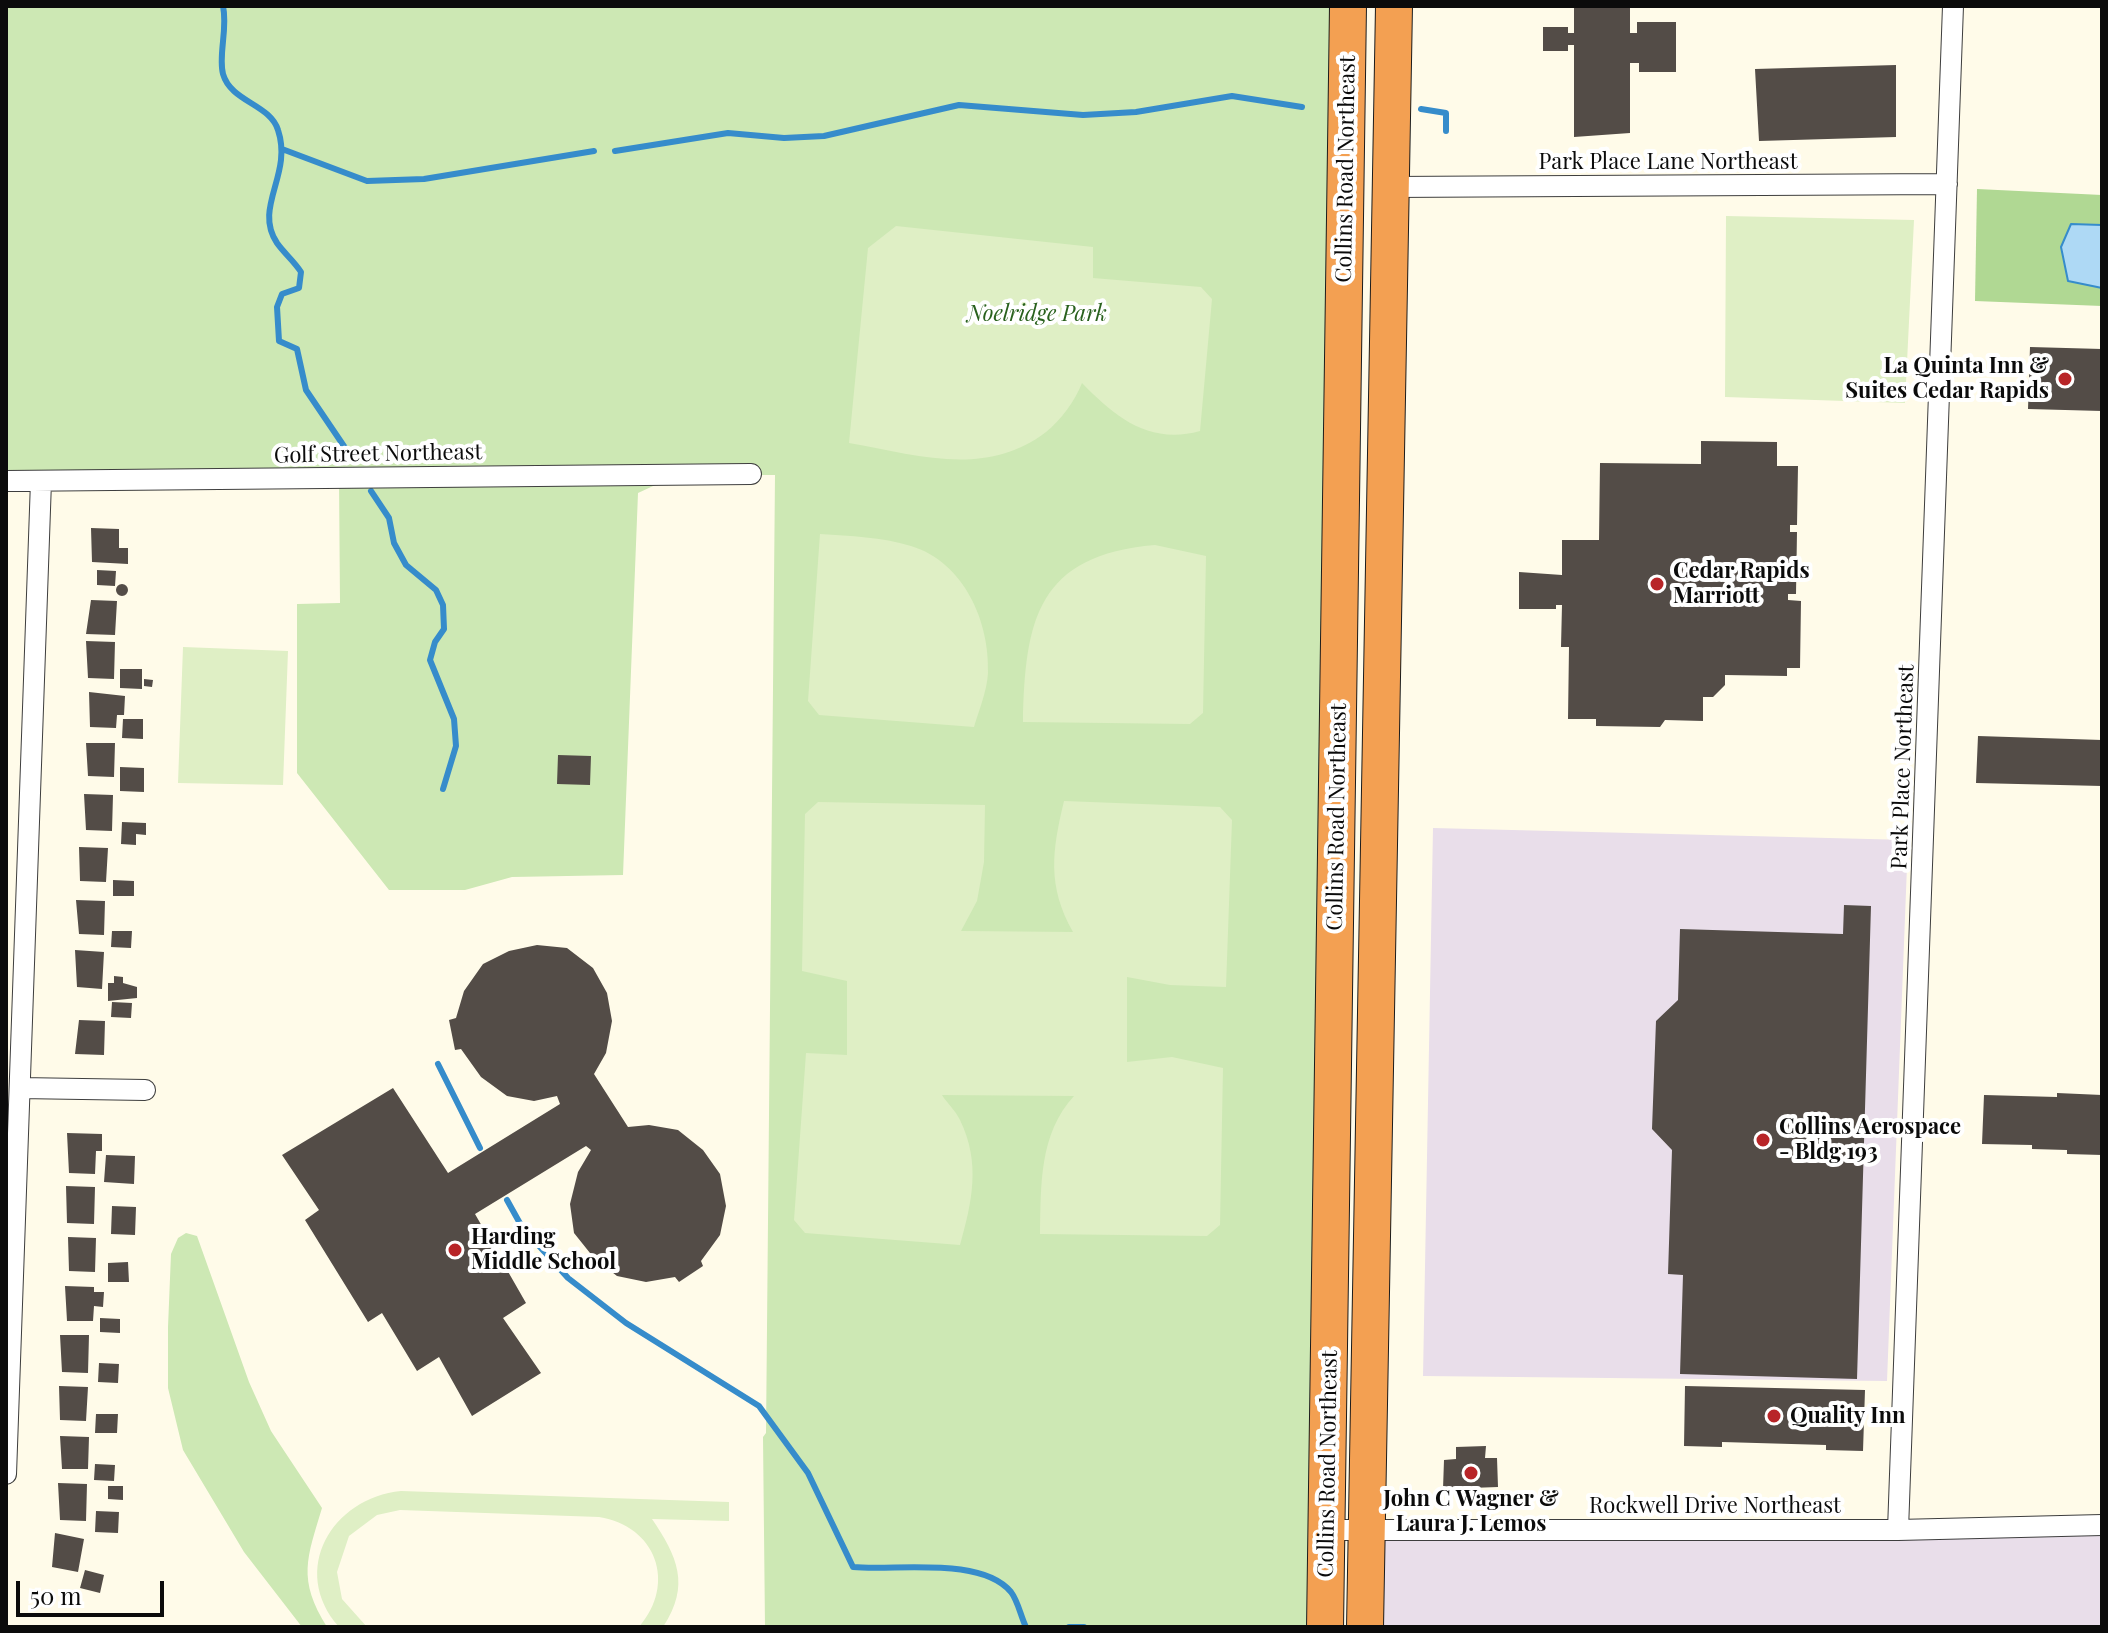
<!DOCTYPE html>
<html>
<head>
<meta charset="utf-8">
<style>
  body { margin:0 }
  #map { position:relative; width:2108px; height:1633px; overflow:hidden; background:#fffbe9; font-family:"Playfair Display",serif }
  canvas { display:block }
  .frame { position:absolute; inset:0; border:8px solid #0b0b0b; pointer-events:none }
  .scale { position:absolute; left:16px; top:1581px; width:148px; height:36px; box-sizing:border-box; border:4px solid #0b0b0b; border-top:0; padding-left:10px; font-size:24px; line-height:28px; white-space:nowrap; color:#0b0b0b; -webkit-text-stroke:6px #fff; paint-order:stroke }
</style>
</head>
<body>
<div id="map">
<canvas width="2108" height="1633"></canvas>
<div class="frame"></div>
<div class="scale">50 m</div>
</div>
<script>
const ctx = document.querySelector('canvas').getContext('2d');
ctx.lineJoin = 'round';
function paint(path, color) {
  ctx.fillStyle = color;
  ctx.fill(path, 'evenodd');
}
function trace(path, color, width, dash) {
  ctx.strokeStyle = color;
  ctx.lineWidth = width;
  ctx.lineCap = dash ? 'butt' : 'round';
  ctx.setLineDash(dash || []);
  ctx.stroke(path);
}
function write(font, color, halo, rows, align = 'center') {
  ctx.font = font + ' "Playfair Display",serif';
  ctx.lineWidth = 8;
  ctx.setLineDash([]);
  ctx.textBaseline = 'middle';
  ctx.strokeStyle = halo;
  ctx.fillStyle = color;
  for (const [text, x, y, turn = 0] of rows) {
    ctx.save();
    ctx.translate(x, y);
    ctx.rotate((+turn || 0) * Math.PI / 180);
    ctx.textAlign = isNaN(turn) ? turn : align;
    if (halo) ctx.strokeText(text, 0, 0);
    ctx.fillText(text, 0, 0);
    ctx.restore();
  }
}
const industrial = new Path2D(`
  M1433,828L1908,840L1887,1381L1423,1376Z
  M2102,1525V1627H1365L1368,1531Z`);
const green = new Path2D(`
  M6,6H1348L1325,1627H765L763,1437L766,1433L775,475H677L638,493L623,875L512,877L465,890H389L297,773V604L340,603L339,479L6,481Z
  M186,1233L197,1236L249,1382L271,1431L322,1508C307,1558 297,1579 327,1627H302L244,1552L183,1450L168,1388V1327L171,1254L178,1238Z`);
const forest = new Path2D(`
  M1977,189L2102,195V306L1975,301Z`);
const pitch = new Path2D(`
  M1726,216L1914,220L1905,403L1725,397Z
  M896,226L1093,247V278L1201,287L1212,299L1200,431C1149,445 1115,417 1082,383C1075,401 1061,420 1046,432C986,478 917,455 849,443L868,248Z
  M820,534C851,536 881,537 911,546C964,562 990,622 988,673C987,691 979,710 974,727L819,715L808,701Z
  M1155,545L1206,556L1203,713L1190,724L1023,722C1025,619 1038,555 1155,545Z
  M183,647L288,651L283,785L178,783Z
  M1064,801L1220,807L1232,820L1226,987L1170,985L1127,977V1062L1172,1057L1223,1068L1220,1225L1207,1236L1040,1234C1041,1185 1039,1134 1074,1096L942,1095C946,1102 956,1111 960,1120C981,1163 972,1202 960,1245L805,1233L794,1220L806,1053L847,1055V981L802,971L805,814L818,802L985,805L984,862L977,901L961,931L1073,932C1047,886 1052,851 1064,801Z
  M401,1491L729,1502V1521L652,1519C677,1556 691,1585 663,1627H639C677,1583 656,1526 599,1517L400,1510L377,1515L349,1536L337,1572L342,1599L367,1627H339C289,1570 332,1498 401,1491Z`);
const water = new Path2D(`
  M2071,224L2102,225V288L2068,281L2061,247Z`);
const stream = new Path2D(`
  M223,6C228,29 218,55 223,74C231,102 270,104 278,130C293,175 253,207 277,243C284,253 294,261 301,272L299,288L282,294L277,307L279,341L297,349L306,390L354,461
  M1421,109L1446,113V131
  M282,149L367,181L424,179L594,151
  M615,151L728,133L784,138L824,136L959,105L1083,115L1136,112L1232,96L1302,107
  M371,491L389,518L394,543L406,565L436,590L443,605L444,629L435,642L430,660L454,719L456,746L443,789
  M438,1064L480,1148
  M507,1200L522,1227L568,1278L626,1323L759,1406L808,1473L853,1567C896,1571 981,1556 1011,1592C1018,1601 1021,1617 1026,1627
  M1069,1627H1084`);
const building = new Path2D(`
  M1574,6H1630V33H1637V22H1676V72H1639V63H1630V133L1574,137V45H1568V51H1543V27H1568V33H1574Z
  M1896,65V137L1759,141L1755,69Z
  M2030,347L2102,349V411L2028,409Z
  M1701,441L1777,442V466H1798L1797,525H1790V532H1797L1796,594H1788V600L1801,601L1800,668H1787V676L1725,675V685L1713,697H1703V721L1665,720L1660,727L1596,726V719H1568L1569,647H1561L1562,605H1556V609H1519V572L1562,575V540H1599L1600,463L1701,464Z
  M91,528L119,529V548H128V564L92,562Z
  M97,570L116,571L115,586L97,585Z
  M116 590a6 6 0 1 1 12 0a6 6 0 1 1-12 0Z
  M91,600L117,601L115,635L86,634Z
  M86,641L115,642L114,679L88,678Z
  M120,669H142V689L120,688Z
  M144,679L153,680L152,687L144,686Z
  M89,692L125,696L124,715H117L116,728L90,727Z
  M123,719H143V739L122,738Z
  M1978,736L2102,740V786L1976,783Z
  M86,743H115L114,777L88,776Z
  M558,755L591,756L590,785L557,784Z
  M120,767L144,768V792L120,791Z
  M84,794L113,795L112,831L86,830Z
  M122,822L146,823V835L136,834V845L121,844Z
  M79,847L108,848L106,882L80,881Z
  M113,880L134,881V896H113Z
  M76,900L105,901L104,935L79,934Z
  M1844,905L1871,906L1857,1379L1680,1374L1683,1275L1668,1274L1672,1150L1652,1129L1656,1021L1678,1000L1680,929L1843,934Z
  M112,931H132L131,948L111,947Z
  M537,945L567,948L593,968L607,993L612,1021L606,1053L594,1074L628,1127L649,1125L678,1130L703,1150L720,1174L726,1206L720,1235L701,1261L703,1266L679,1282L675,1277L646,1282L617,1276L594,1258L574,1233L570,1204L578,1172L591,1150L586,1146L475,1214L526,1303L503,1318L541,1373L472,1416L439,1357L417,1371L382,1313L368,1322L305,1220L319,1210L282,1155L393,1088L448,1173L560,1104L557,1096L534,1101L507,1096L481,1077L461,1049L455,1050L449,1020L456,1018L464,991L483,964L509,951Z
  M75,950L104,952L102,989L77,987Z
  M114,976L123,977V983L137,987V998L108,1001V983H114Z
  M112,1002L132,1003L131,1018L111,1017Z
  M79,1020L105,1021L104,1055L75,1054Z
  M2057,1093L2102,1095V1155L2067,1154V1150L2032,1149V1145L1982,1144L1984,1095L2057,1097Z
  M67,1133L102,1134V1151H96L95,1174L69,1173Z
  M106,1155L135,1156L134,1184L104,1182Z
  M66,1186L95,1187L94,1224L67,1223Z
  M112,1206L136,1207L135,1235L111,1234Z
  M68,1237L96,1238L95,1272L69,1271Z
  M128,1262L129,1282H108V1263Z
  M65,1286L94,1287V1292H104L103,1307L94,1306L93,1321H67Z
  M100,1318L120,1319V1333L100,1332Z
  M60,1335H89L88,1373L62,1372Z
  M99,1363L119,1364L118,1383L98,1382Z
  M59,1386L88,1387L86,1421L60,1420Z
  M1685,1386L1865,1390L1863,1451L1826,1450V1445L1722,1442V1447L1684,1446Z
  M96,1414H118L117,1433H95Z
  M60,1436L89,1437L88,1469H62Z
  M1486,1446L1485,1458H1497L1498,1487L1443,1489L1444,1460L1456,1459V1447Z
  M95,1464L115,1465L114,1481L94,1480Z
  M58,1483L87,1484L86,1521L60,1520Z
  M108,1486H123V1500L108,1499Z
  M96,1511L119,1512L118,1533L95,1532Z
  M55,1533L84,1539L78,1572L52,1567Z
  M85,1570L104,1575L100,1593L80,1588Z`);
const street = new Path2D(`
  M1390,187L1947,184
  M6,481L751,474
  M20,1088L145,1090
  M6,1474L41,481
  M1328,1530H1898L2102,1525
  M1898,1530L1953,6`);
const highway = new Path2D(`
  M1325,1627L1348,6
  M1365,1627L1394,6`);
const markers = [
  [2065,379,8,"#b82528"],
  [1657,584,8,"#b82528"],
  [1763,1140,8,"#b82528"],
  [455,1250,8,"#b82528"],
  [1774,1416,8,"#b82528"],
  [1471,1473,8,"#b82528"]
];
const streetNames = [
  ["Park Place Lane Northeast",1668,162],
  ["Collins Road Northeast",1346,169,-89],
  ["Golf Street Northeast",378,454,-1],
  ["Park Place Northeast",1903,767,-88],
  ["Collins Road Northeast",1337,817,-89],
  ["Collins Road Northeast",1328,1464,-89],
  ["Rockwell Drive Northeast",1715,1506]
];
const parkNames = [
  ["Noelridge Park",1037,314]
];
const poiNames = [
  ["La Quinta Inn &",2049,366,"right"],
  ["Suites Cedar Rapids",2049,391,"right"],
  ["Cedar Rapids",1673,571],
  ["Marriott",1673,596],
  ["Collins Aerospace",1779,1127],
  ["- Bldg 193",1779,1152],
  ["Harding",471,1237],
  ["Middle School",471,1262],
  ["Quality Inn",1790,1416],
  ["John C Wagner &",1471,1499,"center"],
  ["Laura J. Lemos",1471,1524,"center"]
];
paint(industrial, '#e9deea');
paint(green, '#cde8b4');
paint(forest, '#b0d893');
paint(pitch, '#dfefc5');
paint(water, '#aed9f5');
trace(water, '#368ccb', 2);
trace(stream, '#368ccb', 6);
paint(building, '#534c47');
trace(street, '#3e3e3e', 22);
trace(highway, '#1c1c1c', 38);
trace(street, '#fff', 20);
trace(highway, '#f3a052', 36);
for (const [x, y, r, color] of markers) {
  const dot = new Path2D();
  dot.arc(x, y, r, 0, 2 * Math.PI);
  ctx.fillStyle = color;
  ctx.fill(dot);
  trace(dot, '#fff', 3);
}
write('22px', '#0b0b0b', '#fff', streetNames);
write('italic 22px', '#29611d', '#fff', parkNames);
write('bold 22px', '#0b0b0b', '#fff', poiNames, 'left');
</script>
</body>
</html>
